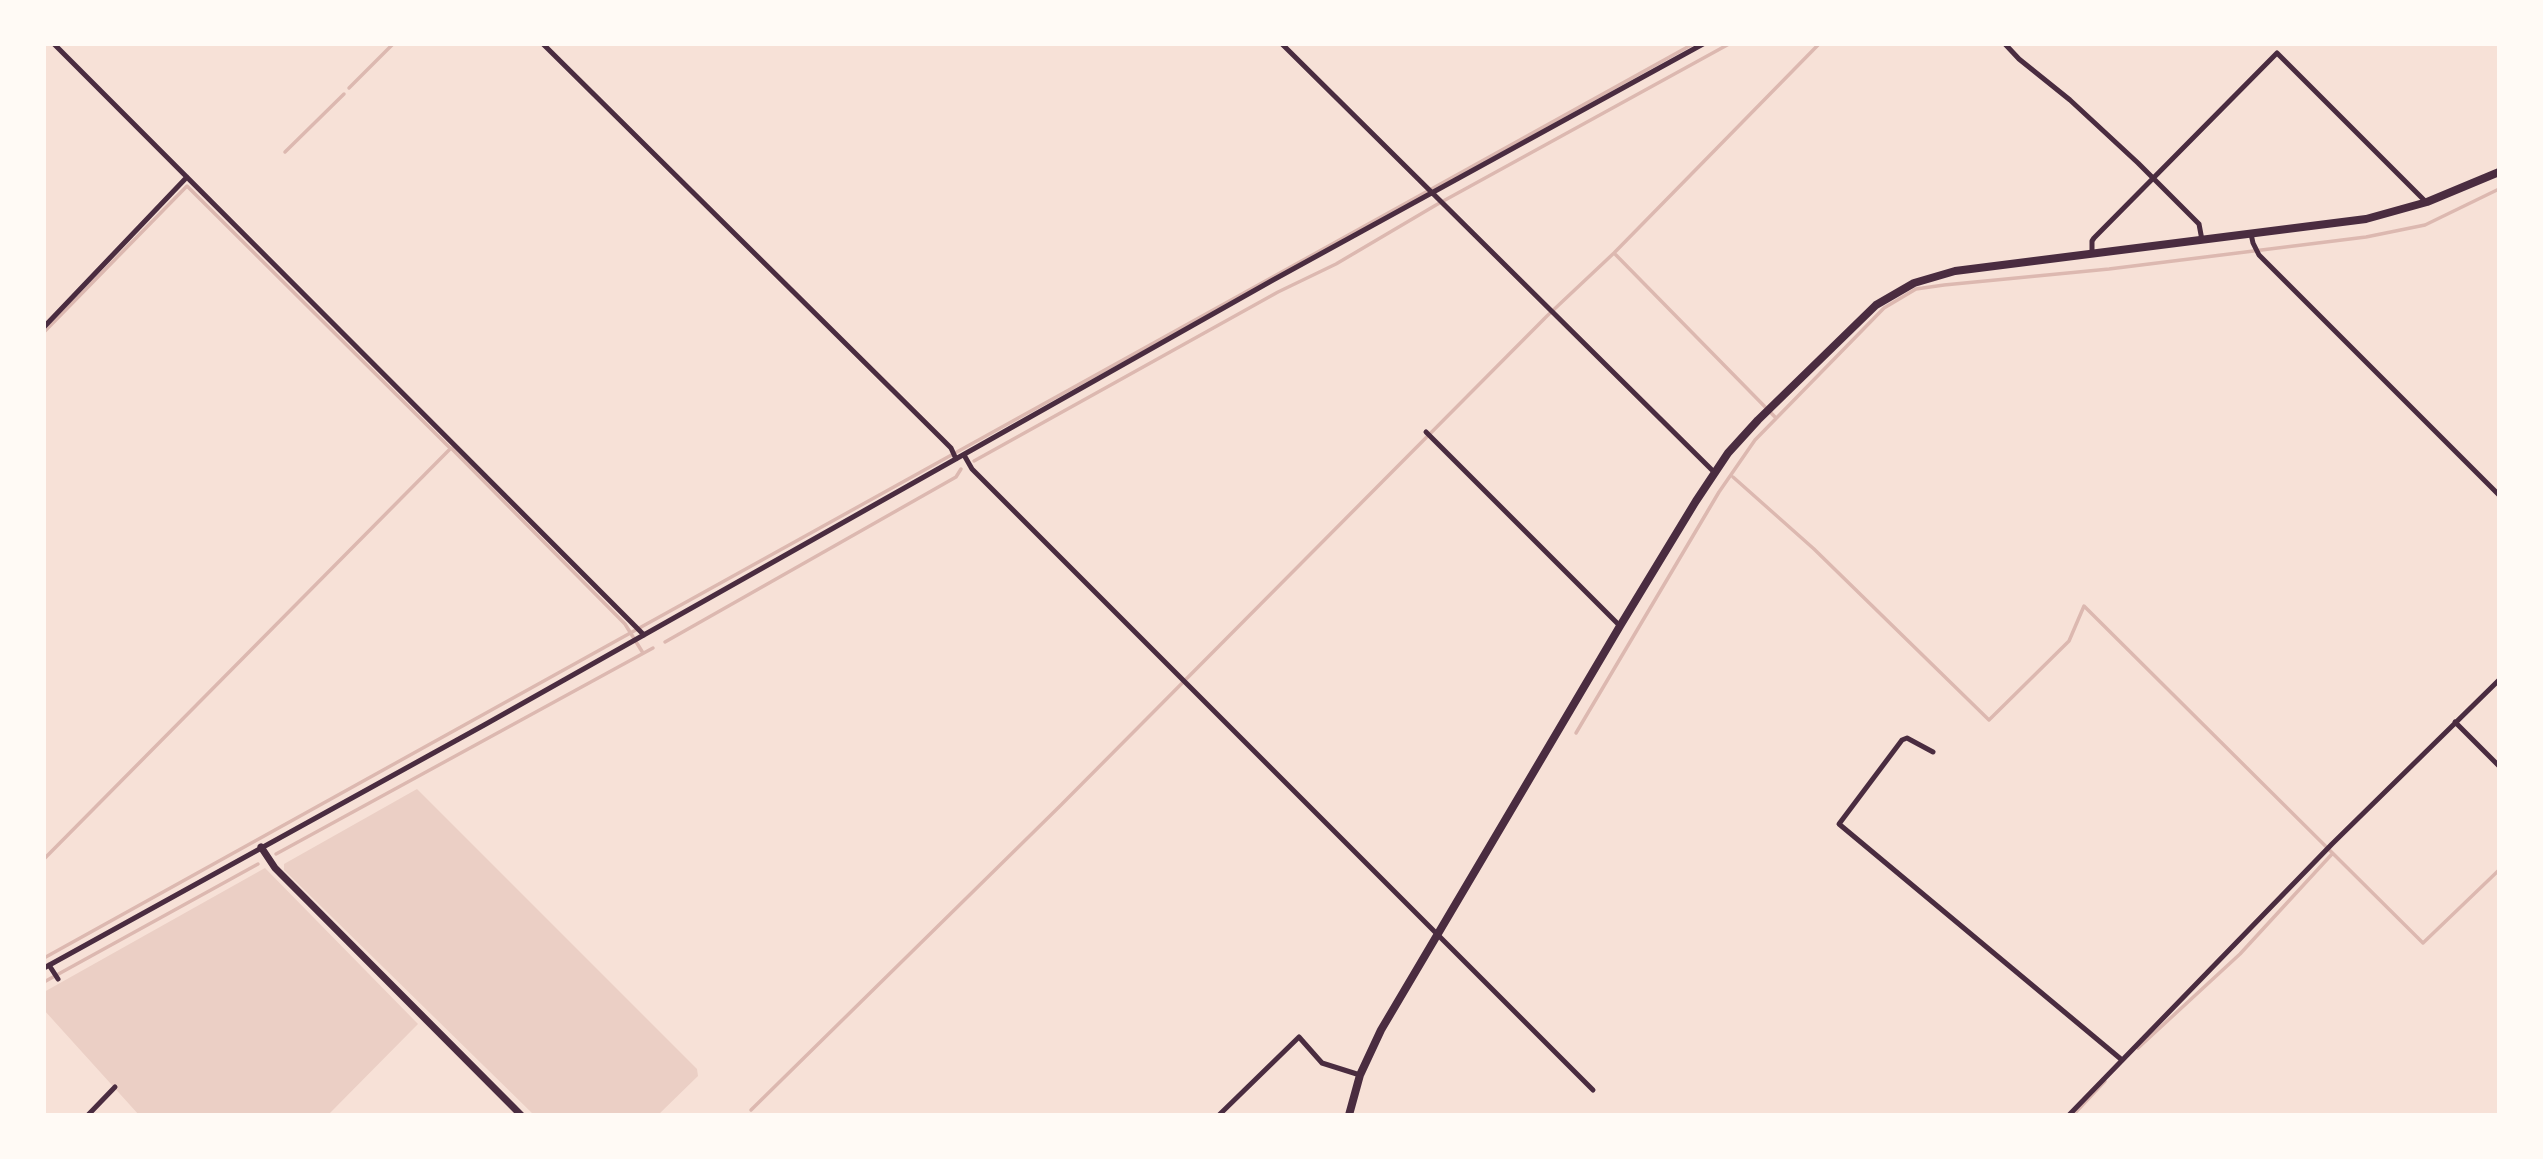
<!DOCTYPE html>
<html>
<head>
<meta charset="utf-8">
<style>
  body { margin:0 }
  #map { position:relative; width:2543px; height:1159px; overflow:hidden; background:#f7e1d7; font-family:"Space Grotesk",sans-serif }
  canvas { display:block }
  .frame { position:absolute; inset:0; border:46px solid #fffaf5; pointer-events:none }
</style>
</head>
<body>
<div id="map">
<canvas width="2543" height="1159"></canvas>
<div class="frame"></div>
</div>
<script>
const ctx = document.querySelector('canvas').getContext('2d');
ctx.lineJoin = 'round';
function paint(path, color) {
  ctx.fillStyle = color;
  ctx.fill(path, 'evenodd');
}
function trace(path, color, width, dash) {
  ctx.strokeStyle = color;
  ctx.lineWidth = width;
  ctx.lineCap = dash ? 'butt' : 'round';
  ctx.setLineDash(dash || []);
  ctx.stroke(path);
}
const green = new Path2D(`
  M417,789L697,1069L698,1076L658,1115H534L284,870V864Z
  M265,868L418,1024L328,1115H139L44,1010V992Z`);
const stream = new Path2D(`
  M349,88L393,44
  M285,152L344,94
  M1614,253L1776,418
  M44,332L187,186L450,448
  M974,461L1278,292L1336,264L1436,205L1729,44
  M1733,477L1814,549L1989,720L2069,641L2084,606L2423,943L2499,870
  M665,642L956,477L961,469
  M1576,733L1719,492L1755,440L1884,308L1916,289L1944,285L2109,269L2366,237L2425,225L2499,189
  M276,854L653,648
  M44,859L451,448L625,624L643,653
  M44,958L1693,44
  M44,982L258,864
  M2138,1048L2240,954L2332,854
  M751,1110L1060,806L1547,316L1614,253L1819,44
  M2073,1115L2105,1081`);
const minor = new Path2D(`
  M54,44L644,635
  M543,44L941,438L951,448L956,459
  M1282,44L1714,472
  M2005,44L2019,59L2070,100L2138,163L2199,224L2202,240
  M2251,234L2253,243L2259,255L2499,495
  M2092,253V241L2094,238L2277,53L2426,202
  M44,327L187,177
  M1426,432L1620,626
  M964,455L972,469L1593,1090
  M2455,722L2499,766
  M1933,752L1907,738L1902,740L1839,824L2122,1060
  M49,965L58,979
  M44,968L486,724L1273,280L1703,44
  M88,1115L115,1087
  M1219,1115L1299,1037L1322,1063L1360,1075
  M2069,1115L2332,844L2499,680`);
const tertiary = new Path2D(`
  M261,847L275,868L521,1115`);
const secondary = new Path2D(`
  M1349,1115L1360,1075L1381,1030L1620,626L1696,501L1728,453L1758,420L1876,305L1914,283L1955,271L2366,219L2427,202L2499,172`);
paint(green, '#ebcfc5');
trace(stream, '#dcb8b0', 3.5);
trace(minor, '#4a2c40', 5);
trace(tertiary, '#4a2c40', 7);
trace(secondary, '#4a2c40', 8);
</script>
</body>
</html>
